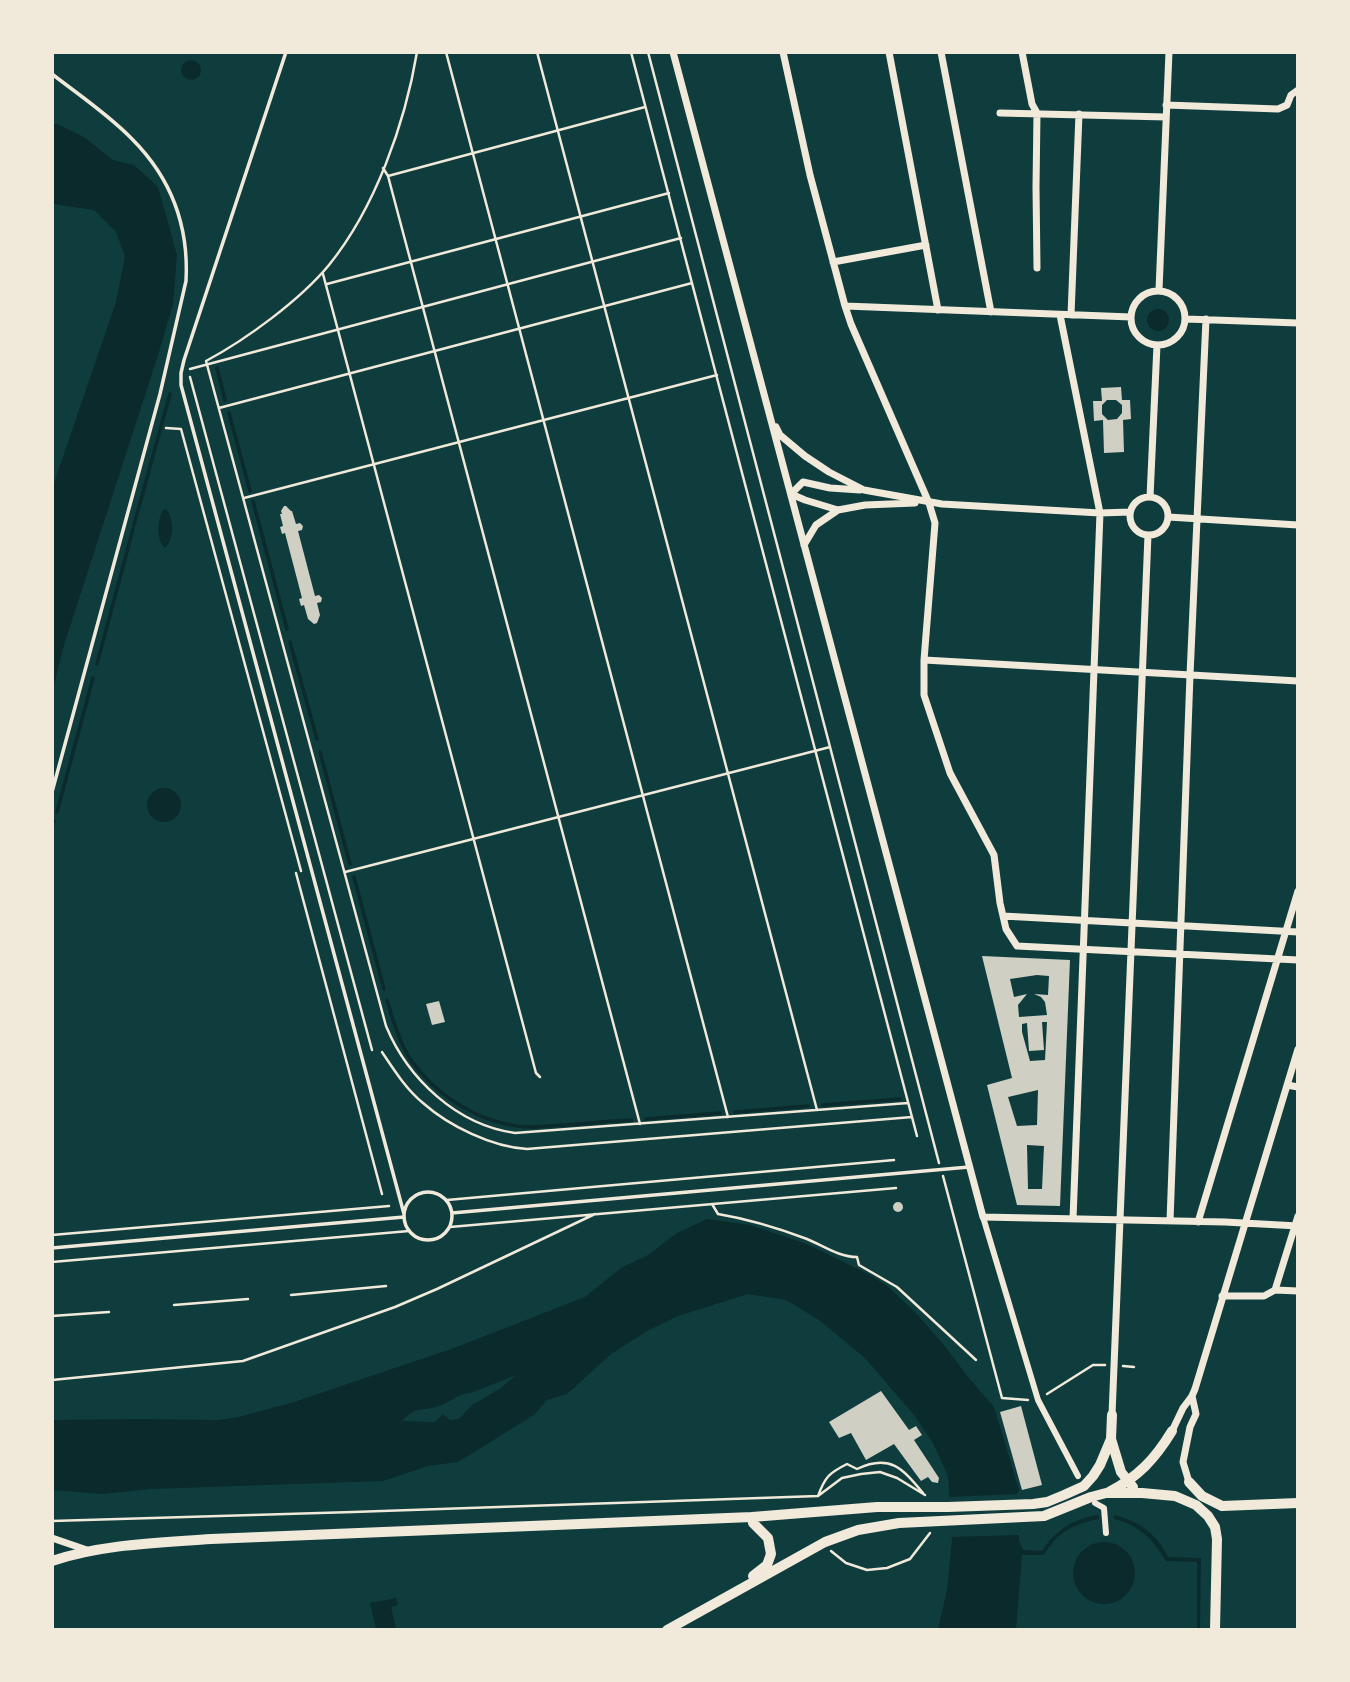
<!DOCTYPE html>
<html>
<head>
<meta charset="utf-8">
<style>
  body { margin:0 }
  #map { position:relative; width:1350px; height:1682px; overflow:hidden; background:#0f3d3e; font-family:"Playfair Display",serif }
  canvas { display:block }
  .frame { position:absolute; inset:0; border:54px solid #f1e9da; pointer-events:none }
</style>
</head>
<body>
<div id="map">
<canvas width="1350" height="1682"></canvas>
<div class="frame"></div>
</div>
<script>
const ctx = document.querySelector('canvas').getContext('2d');
ctx.lineJoin = 'round';
function paint(path, color) {
  ctx.fillStyle = color;
  ctx.fill(path, 'evenodd');
}
function trace(path, color, width, dash) {
  ctx.strokeStyle = color;
  ctx.lineWidth = width;
  ctx.lineCap = dash ? 'butt' : 'round';
  ctx.setLineDash(dash || []);
  ctx.stroke(path);
}
const water = new Path2D(`
  M181 70a10 10 0 1 1 20 0a10 10 0 1 1-20 0Z
  M53,124H57L84,137L113,160L134,165L158,187L177,255L173,304L159,352L64,645L53,689V486L116,302L125,256L116,232L94,210L53,204Z
  M1147 320a11 11 0 1 1 22 0a11 11 0 1 1-22 0Z
  M166,509C174,519 175,538 165,548C156,539 157,521 163,510Z
  M147 805a17 17 0 1 1 34 0a17 17 0 1 1-34 0Z
  M707,1219L750,1225L792,1239L809,1245L868,1274L886,1285L913,1310L944,1345L968,1377L994,1407L1019,1490L1017,1493L1019,1540L1023,1550L1042,1551C1055,1530 1075,1518 1099,1515V1519C1073,1524 1058,1532 1044,1555H1022L1016,1629H938L947,1590L952,1540L948,1476L933,1443L914,1415L865,1358L819,1320L786,1300L748,1294L678,1316L649,1330L611,1354L567,1394L547,1400L534,1415L458,1462L428,1466L383,1481L151,1489L102,1494L53,1490L52,1420L140,1419L218,1420L239,1417L294,1402L454,1348L585,1297L621,1268L648,1255L677,1233ZM516,1375L501,1388L472,1405L459,1419L450,1420L443,1414L435,1422L402,1421C417,1405 422,1412 439,1406C451,1402 458,1393 471,1393Z
  M1114,1515C1139,1521 1157,1534 1168,1557L1201,1558L1200,1629H1197V1562L1166,1561C1153,1539 1139,1525 1114,1519Z
  M1073 1573a31 31 0 1 1 62 0a31 31 0 1 1-62 0Z
  M396,1598L398,1605L391,1607L396,1629H376L370,1603Z`);
const pier = new Path2D(`
  M1019,1494L1020,1535L949,1537L948,1497Z`);
const stream = new Path2D(`
  M217,368L225,400
  M229,413L250,491
  M253,501L287,629
  M134,525L170,394
  M290,642L317,739
  M97,664L133,529
  M320,752L350,864
  M57,812L93,678
  M52,827L54,821
  M354,877L384,989
  M387,1000C393,1020 399,1042 411,1060C438,1098 483,1125 529,1127C542,1127 555,1125 567,1125C589,1123 610,1121 632,1120
  M823,1105L900,1099
  M735,1112L808,1106
  M646,1119L720,1113`);
const building = new Path2D(`
  M1121,387L1122,400H1130L1131,419L1123,420L1124,452L1104,453L1103,420L1094,421L1093,401H1102L1101,388ZM1107,400H1116L1122,405V413L1117,419L1108,420L1102,414V405Z
  M284,506H286L291,511H292L296,524L300,523L303,526L302,530L298,531L315,596L319,595L322,598L321,602L317,603L320,615L317,623L314,624L308,619L304,605L301,606L299,599L302,598L285,533L282,534L280,527L283,526L280,514H282L281,511Z
  M982,956L1070,960L1060,1206L1017,1205L987,1085L1012,1078ZM1037,975L1049,976L1048,995L1034,994L1041,997L1045,1002L1047,1015L1019,1017L1018,1005L1027,994L1014,997L1010,979ZM1042,1022H1047L1045,1060L1030,1061L1022,1032V1024L1027,1023L1029,1051L1044,1050ZM1038,1090L1037,1125L1017,1126L1008,1097ZM1027,1145L1044,1146L1042,1189H1028Z
  M439,1001L445,1022L432,1025L426,1004Z
  M893 1207a5 5 0 1 1 10 0a5 5 0 1 1-10 0Z
  M881,1391L909,1430L916,1426L922,1435L914,1440L939,1478L938,1483L932,1482L928,1477L921,1481L894,1444L866,1460L851,1433L839,1438L829,1422Z
  M1021,1406L1042,1485L1022,1490L1000,1412Z`);
const path = new Path2D(`
  M417,52C405,124 375,208 329,265C300,300 247,339 206,361L386,1026C408,1079 457,1125 515,1133L908,1103
  M446,52L728,1117
  M537,52L817,1110
  M631,52L917,1136
  M648,52L939,1163
  M383,168L388,176L640,1124
  M388,176L645,107
  M323,274L536,1073L540,1077
  M327,284L669,193
  M190,369L681,238
  M190,377L372,1050
  M219,408L692,283
  M166,428L181,429L301,871
  M244,498L717,375
  M345,872L830,747
  M296,873L382,1194
  M382,1052C394,1070 406,1089 423,1103C449,1126 492,1147 527,1149L912,1117
  M943,1176L1002,1398L1028,1400
  M447,1200L894,1160
  M712,1204L718,1214C748,1219 778,1228 807,1239C824,1246 839,1257 857,1257L859,1265L897,1287L976,1360
  M450,1227L896,1188
  M52,1235L389,1206
  M52,1262L409,1231
  M291,1295L386,1286
  M174,1305L248,1299
  M52,1316L109,1312
  M1123,1366L1134,1367
  M52,1380L243,1361L395,1307L437,1289L595,1214
  M1047,1394L1093,1365H1105
  M818,1496C825,1477 829,1473 847,1464L857,1469C890,1453 903,1469 923,1493
  M52,1521L353,1512L818,1496L842,1478L861,1474L880,1472L897,1478L925,1495
  M831,1551L846,1563L867,1570L887,1568L910,1559L930,1533`);
const service = new Path2D(`
  M286,52L184,360L181,373V385L404,1214
  M52,74C79,95 109,115 132,139C171,178 189,226 186,281L160,394L52,792
  M404 1216a24 24 0 1 1 48 0a24 24 0 1 1-48 0Z
  M452,1213L969,1167
  M52,1248L404,1217`);
const pedestrian = new Path2D(`
  M983,1217L1038,1400L1078,1476
  M1095,1503L1104,1508L1106,1533`);
const minor = new Path2D(`
  M673,52L983,1217L1225,1222L1298,1226
  M783,52L810,175L845,306L851,324L929,503L935,523L924,660V695L950,773L994,855L1000,903L1006,929L1017,946L1298,960
  M889,52L938,310
  M941,52L991,312
  M1022,52L1032,104L1037,113L1036,187L1037,268
  M1166,105L1278,109L1287,105L1291,95L1298,90
  M1000,113L1166,117
  M833,262L926,245
  M1159,290L1169,52
  M1131 318a27 27 0 1 1 54 0a27 27 0 1 1-54 0Z
  M845,306L1131,317
  M1060,315L1100,513L1073,1219
  M1071,315L1079,114
  M1186,319L1298,323
  M776,427L780,435L805,456L829,472L864,490L942,504L1100,513L1130,512
  M791,494L805,500L838,510L865,505L915,503
  M791,494L803,482L830,488L860,490
  M1130 516a19 19 0 1 1 38 0a19 19 0 1 1-38 0Z
  M1150,497L1157,345
  M1168,517L1298,525
  M804,545L816,525L838,510
  M924,660L1298,681
  M1003,916L1298,932
  M1287,1085L1298,1087
  M1170,1221L1190,675L1206,319
  M1198,1222L1298,891
  M1275,1290L1298,1216
  M1222,1296H1264L1275,1290L1298,1291
  M1112,1415L1148,535
  M1172,1431L1183,1408L1192,1396L1195,1389L1298,1049
  M1189,1482L1183,1462L1190,1427L1196,1414L1192,1396
  M52,1538L87,1550`);
const secondary = new Path2D(`
  M1111,1439L1121,1472L1133,1487
  M1189,1482L1202,1496L1222,1506L1298,1503
  M1109,1492C1138,1477 1155,1459 1172,1431
  M752,1517L753,1523L768,1538L771,1554L767,1565L753,1576
  M52,1561C103,1544 158,1543 211,1539L752,1517L877,1507H948L1033,1504L1047,1502L1064,1495L1084,1486L1093,1476L1100,1465L1111,1439L1112,1415
  M667,1630L825,1542L858,1530L899,1523L1044,1516L1091,1497L1106,1493H1142L1175,1496L1196,1505L1208,1516L1215,1527L1217,1539L1215,1630`);
paint(water, '#0a2a2b');
paint(pier, '#0f3d3e');
trace(stream, '#0a2a2b', 3.5);
paint(building, '#cfcfc3');
trace(path, '#f1e9da', 2.5);
trace(service, '#f1e9da', 3.5);
trace(pedestrian, '#f1e9da', 6);
trace(minor, '#f1e9da', 7);
trace(secondary, '#f1e9da', 10);
</script>
</body>
</html>
